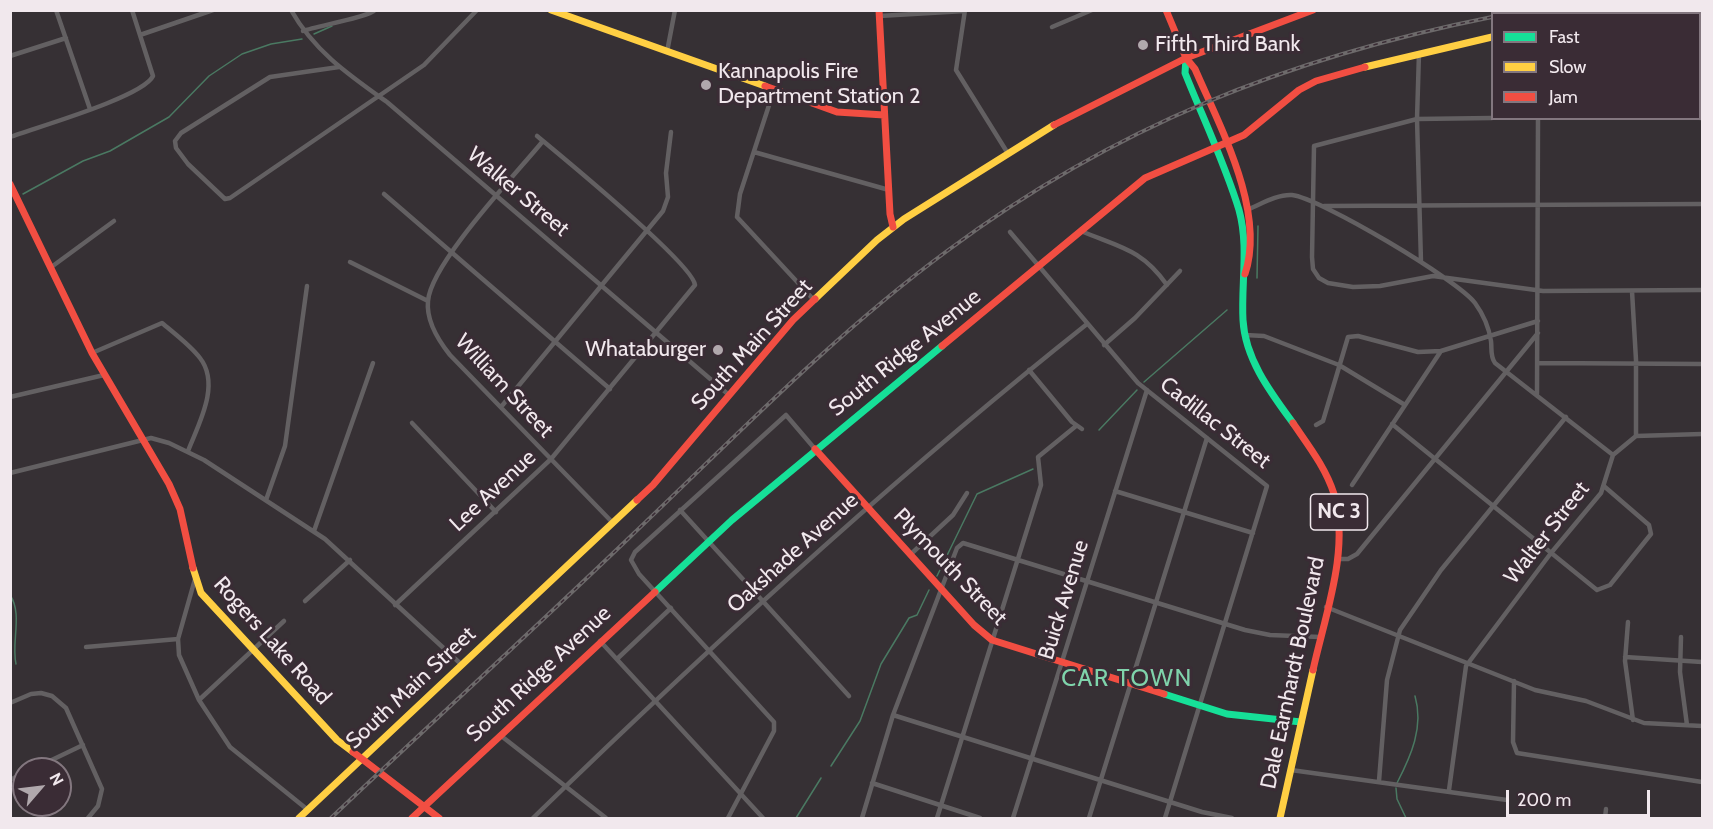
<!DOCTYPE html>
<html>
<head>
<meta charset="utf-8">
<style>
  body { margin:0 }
  #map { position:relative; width:1713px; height:829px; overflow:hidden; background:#363034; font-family:Cabin,sans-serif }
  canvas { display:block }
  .frame { position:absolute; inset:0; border:12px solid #f1e8ed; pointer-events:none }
  .legend { position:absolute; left:1491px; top:12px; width:210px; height:108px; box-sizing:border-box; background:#3a2c35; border:2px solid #83777f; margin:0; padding:8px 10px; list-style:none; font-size:18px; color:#f1e8ed }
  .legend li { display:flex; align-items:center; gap:12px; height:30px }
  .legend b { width:30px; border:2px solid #83777f }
  .north { position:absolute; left:12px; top:757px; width:60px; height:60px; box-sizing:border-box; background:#3a2c35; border:2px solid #83777f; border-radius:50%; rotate:62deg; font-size:16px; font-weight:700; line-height:24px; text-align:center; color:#f1e8ed }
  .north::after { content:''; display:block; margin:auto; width:21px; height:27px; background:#b0a8ac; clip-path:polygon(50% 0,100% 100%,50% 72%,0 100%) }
  .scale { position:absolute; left:1506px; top:790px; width:144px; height:27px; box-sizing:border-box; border:3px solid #f1e8ed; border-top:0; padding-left:8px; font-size:18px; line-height:21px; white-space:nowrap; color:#f1e8ed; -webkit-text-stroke:4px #3a2c35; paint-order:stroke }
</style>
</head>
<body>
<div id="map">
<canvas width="1713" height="829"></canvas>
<div class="frame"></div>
<ul class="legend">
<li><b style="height:8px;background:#16e098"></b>Fast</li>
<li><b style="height:8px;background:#ffcf43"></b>Slow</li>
<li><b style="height:8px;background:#f24e42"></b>Jam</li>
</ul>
<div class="north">N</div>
<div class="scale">200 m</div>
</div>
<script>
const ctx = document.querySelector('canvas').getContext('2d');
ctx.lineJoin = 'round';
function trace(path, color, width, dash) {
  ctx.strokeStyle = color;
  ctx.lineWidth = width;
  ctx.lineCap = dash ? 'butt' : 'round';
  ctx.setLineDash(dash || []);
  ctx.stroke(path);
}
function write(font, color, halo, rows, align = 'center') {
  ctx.font = font + ' Cabin,sans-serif';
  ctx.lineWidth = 6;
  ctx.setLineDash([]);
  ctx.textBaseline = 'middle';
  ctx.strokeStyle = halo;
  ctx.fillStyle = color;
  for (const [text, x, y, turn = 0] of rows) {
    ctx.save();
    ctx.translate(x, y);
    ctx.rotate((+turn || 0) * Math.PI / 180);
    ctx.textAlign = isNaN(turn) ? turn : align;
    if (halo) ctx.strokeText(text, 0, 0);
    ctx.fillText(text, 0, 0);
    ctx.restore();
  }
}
const stream = new Path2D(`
  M314,34L332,26
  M23,194L83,161L110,151L169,117L209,76L242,54L271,44L302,39
  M1257,278L1258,226
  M1144,382L1227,310
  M1099,430L1137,390
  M937,576L977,494L1033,469
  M10,595C23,614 11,642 16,664
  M831,766L860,721L881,664L909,618L917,615L929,590
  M1397,783C1411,756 1424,727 1415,696
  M1396,788L1397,799L1406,818
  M796,818L821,778`);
const street = new Path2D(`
  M56,10L90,109
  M291,10C314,51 349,75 387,102L729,395
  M965,10L956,70L1007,152
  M879,16L965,11
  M1052,27L1092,10
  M303,31C317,26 369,17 375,10
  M140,35L213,10
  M667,52L675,10
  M1419,53L1417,119L1421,262
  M10,56L66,38
  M339,67L270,77L181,133L175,141L176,148L188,164L225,199L230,198L424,65L477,10
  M774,90L740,194L737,217L813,299
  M1492,118L1417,119L1314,146L1312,257L1313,269L1319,278L1328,283L1353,287L1380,286L1433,276L1543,291L1702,290
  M1700,118H1702
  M10,137C37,127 143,97 153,76L132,10
  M543,141C516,174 431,263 428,301C426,321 438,340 450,355L613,523
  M754,152L889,190
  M384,194L610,389
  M1324,206L1702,204
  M1249,209C1261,204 1278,194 1292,195C1320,198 1458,280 1475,303C1483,314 1489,328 1491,341C1492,349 1490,356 1495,363L1613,455
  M1081,231C1119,247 1142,249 1167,285
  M1010,232L1138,383L1267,486L1165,818
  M350,262L428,301
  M50,268L114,221
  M1632,291L1636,360V436
  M1245,335L1264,336L1339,365L1405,405
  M1104,345L1135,318L1180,271
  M92,353L162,323C175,334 190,345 200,358C221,385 198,425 188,451
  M1538,363L1702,364
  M1029,370L1072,422L1082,429
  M1537,394L1538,118
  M10,397L104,375
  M501,407L663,211L668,197L666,173L671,132
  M412,423L496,512
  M1392,424L1597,590L1610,585L1651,534L1649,525L1605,487
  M1316,425L1323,421L1348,337L1358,336L1418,352L1441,351
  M10,473L151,438L169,443L204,460L325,539L462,665
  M1352,485L1441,351L1538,321
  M1115,491L1253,533
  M266,500L285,446L307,286
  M680,510L849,696
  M314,531L373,363
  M911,554L953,515L967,493
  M1337,559H1348L1357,554L1538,333
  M195,579L178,639L179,655L199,700L230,747L308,810
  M305,601L350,560
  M395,605L551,459L695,285C693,264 561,156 537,136
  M1326,607L1535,690L1586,701L1644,723L1702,726
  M1628,622L1625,661L1633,720
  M1681,637L1680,672L1687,725
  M600,641L763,818
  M86,647L178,639
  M1625,657L1702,662
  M617,659L671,608
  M1514,681L1513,742L1517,753L1702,782
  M199,700L284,621
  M10,703L31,694L41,693L52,696L66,708L102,789L98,806L88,818
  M893,715L1202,812L1232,818
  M500,735L606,818
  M33,769L83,745
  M1291,770L1507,800
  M10,780L24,773
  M1379,781L1387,680L1400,630L1441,570L1566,417
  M872,783L980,818
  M1449,790L1466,666L1551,553L1601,493L1613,455L1636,436L1702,434
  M533,818C710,646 893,478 1087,324
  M728,818L774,731V722L639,574L631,560L635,552L786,415L815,449
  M862,818L893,715L957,548L963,543L1245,630L1270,635L1320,637
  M937,818L1041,485L1038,457L1076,426
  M1013,818L1147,390
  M1089,818L1207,438
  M1605,818L1606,809`);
const fast = new Path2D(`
  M1700,18H1702
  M1186,58L1185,73C1203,118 1225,164 1239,210C1249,246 1241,284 1243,320C1245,359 1271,393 1293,423
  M655,592L732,520L942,346
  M1164,694L1227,714L1301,722`);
const slow = new Path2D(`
  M551,10L765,86
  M1365,67L1492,37
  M815,299L877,240L904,219L1054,125
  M193,568L201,593L337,740L353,752
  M299,818L637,500
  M1280,818L1313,670`);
const jam = new Path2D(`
  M879,10L890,214L893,227
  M1166,10L1186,58L1195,69C1220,127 1266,211 1245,274
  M1186,58L1313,10
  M765,86L837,112L884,115
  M1054,125L1186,58
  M10,184L92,353L169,484L180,509L193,568
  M942,346L1145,178L1244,135L1299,90L1316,81L1365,67
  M1293,423C1308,445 1326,468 1334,494C1350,550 1325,615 1313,670
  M815,449L974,625L992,640L1164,694
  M637,500L653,485L793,320L815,299
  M353,752L439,818
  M412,818L655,592`);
const rail = new Path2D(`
  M1508,14L1532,10
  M1531,14L1555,10
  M331,818C430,724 532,631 631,536C733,439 833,335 947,251C1115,126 1288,58 1492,17`);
const markers = [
  [1143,45,6,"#b0a8ac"],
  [706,85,6,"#b0a8ac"],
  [718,350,6,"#b0a8ac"]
];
const shields = [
  [1339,512,57]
];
const shieldNames = [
  ["NC 3",1339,512]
];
const poiNames = [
  ["Fifth Third Bank",1155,45],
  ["Kannapolis Fire",718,72],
  ["Department Station 2",718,97],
  ["Whataburger",706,350,"right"]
];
const streetNames = [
  ["Walker Street",518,192,40],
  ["South Main Street",752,345,-48],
  ["South Ridge Avenue",905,353,-39],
  ["William Street",504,386,47],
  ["Cadillac Street",1215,423,38],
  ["Lee Avenue",493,491,-43],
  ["Walter Street",1547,533,-52],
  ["Oakshade Avenue",793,553,-42],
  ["Plymouth Street",950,567,46],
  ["Buick Avenue",1064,600,-73],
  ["Rogers Lake Road",272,641,48],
  ["Dale Earnhardt Boulevard",1293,673,-78],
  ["South Ridge Avenue",539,674,-43],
  ["South Main Street",411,688,-43]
];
const neighbourhoodNames = [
  ["CAR TOWN",1127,679]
];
trace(stream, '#4a7962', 1.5);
trace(street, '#636062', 4.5);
trace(fast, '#16e098', 7);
trace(slow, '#ffcf43', 7);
trace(jam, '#f24e42', 7);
trace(rail, '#6d6a6b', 4);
trace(rail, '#3a2c35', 1.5, [4.5]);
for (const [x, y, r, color] of markers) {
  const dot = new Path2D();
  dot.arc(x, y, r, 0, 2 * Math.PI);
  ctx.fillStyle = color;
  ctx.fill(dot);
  trace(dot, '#3a2c35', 2);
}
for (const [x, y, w] of shields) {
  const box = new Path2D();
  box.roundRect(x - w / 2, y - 18, w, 36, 4.5);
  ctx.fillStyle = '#3a2c35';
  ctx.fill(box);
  trace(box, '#f1e8ed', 1.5);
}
write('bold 21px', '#f1e8ed', null, shieldNames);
write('22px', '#f1e8ed', '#3a2c35', poiNames, 'left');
write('22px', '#f1e8ed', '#3a2c35', streetNames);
ctx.letterSpacing = '1.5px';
write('24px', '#7fd3ab', '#3a2c35', neighbourhoodNames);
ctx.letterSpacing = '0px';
</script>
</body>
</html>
